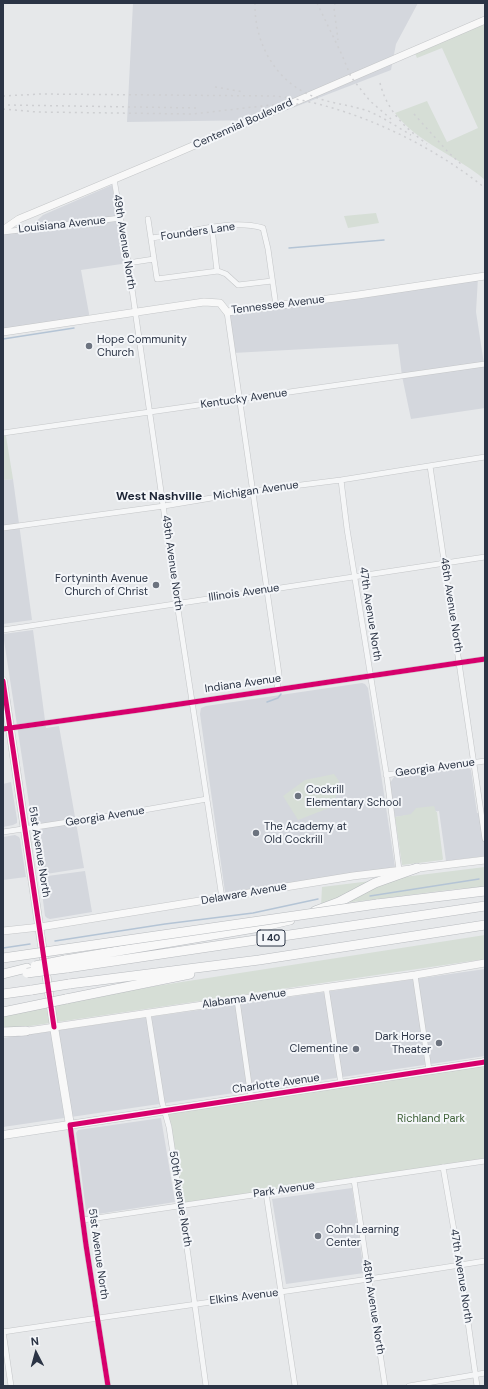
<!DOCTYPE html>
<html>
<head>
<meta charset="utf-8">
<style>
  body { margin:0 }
  #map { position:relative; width:488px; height:1389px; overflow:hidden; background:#e6e8ea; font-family:"DM Sans",sans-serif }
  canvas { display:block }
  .frame { position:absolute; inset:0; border:4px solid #2b3445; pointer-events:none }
  .north { position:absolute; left:16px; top:1333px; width:40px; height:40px; -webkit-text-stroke:3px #f4f6f9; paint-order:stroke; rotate:354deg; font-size:11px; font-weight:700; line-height:16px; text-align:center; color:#2b3445 }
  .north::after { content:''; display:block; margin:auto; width:14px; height:18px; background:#2b3445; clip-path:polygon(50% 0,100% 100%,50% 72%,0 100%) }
</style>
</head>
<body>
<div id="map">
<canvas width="488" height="1389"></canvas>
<div class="frame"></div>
<div class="north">N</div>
</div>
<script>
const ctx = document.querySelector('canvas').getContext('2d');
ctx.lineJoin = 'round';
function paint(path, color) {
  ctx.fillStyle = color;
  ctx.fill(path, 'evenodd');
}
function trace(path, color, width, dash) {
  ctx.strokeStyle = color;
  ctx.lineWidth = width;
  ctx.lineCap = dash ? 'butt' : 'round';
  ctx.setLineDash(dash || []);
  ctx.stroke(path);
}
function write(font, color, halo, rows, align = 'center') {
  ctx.font = font + ' "DM Sans",sans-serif';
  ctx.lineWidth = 4;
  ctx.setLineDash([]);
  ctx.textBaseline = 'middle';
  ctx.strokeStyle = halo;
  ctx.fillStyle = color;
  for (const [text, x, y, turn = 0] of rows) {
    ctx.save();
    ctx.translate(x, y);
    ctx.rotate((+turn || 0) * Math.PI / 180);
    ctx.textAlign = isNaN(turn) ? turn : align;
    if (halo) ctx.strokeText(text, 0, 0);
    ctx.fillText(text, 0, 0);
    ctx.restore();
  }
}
const built = new Path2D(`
  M133,3H418L396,44L391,70L261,120L127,122Z
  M112,185L128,263L81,270L90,319L3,332V231L31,226L43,215Z
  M478,277L476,312L484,364H485V408L411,419L402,376L398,344L233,353L227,312Z
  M13,479L32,620L3,624V480Z
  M33,630L46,728L59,726L84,868L40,875L3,634Z
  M362,683L365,684L368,688L395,867L229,893L225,892L200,714L201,708L206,706Z
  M468,767L471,770L477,813L485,812V856L446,861L439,811L395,817L390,783L394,777Z
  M11,782L17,819V823L13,825L3,827V784Z
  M15,835L19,837L20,839L26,877L3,880V837Z
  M85,871L92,912L50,919L47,918L45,916L40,877Z
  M485,969V1056L3,1127V1038Z
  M161,1118L175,1202L92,1215H89L86,1211L76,1133L78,1130Z
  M352,1188L364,1273L286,1284L272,1199Z`);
const green = new Path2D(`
  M485,20V180C458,156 417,143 395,113L427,101L447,142L478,128L442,48L417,58L414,51Z
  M376,213L379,223L348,228L344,216Z
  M3,436H6L13,479L3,480Z
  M334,774L339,781L334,806L298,820L283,796L305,780Z
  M434,806L436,812H437L443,859L442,860L402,865L395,817L411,814L416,808Z
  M485,867V887L457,889L321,906L322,887Z
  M485,935V959L3,1030V1014L156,986Z
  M485,1062V1161L181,1206L165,1110Z`);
const stream = new Path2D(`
  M289,248L384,240
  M3,339L74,328
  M267,702L278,698L281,694
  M370,896L479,879
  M55,941L165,924L253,913L318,899
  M3,948L30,944`);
const street = new Path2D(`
  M114,179L129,268L177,603L222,898
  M148,219L157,279L218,271L226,274L238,285L272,281
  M212,228L217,271
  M3,232L121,218
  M151,238C186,234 229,218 263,228L268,249L276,306
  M128,263L154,259
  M227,312L279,674L277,690
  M3,433L485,364
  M430,466L485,839
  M341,480L347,529L387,778L399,870
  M3,528L164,506L253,491L341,480L485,457
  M3,630L485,557
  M3,729L146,709L485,659
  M386,775L485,761
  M3,832L121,814L207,799
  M415,975L429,1070
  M326,987L341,1084
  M237,1000L251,1098
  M148,1013L162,1102L169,1127L188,1255L206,1386
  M70,1125L86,1245L108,1386
  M443,1167L460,1265L477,1386
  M354,1180L385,1386
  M266,1193L295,1386
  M83,1220L485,1161
  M3,1331L11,1386
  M3,1332C164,1308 325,1287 485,1261
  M409,1386L485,1373`);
const secondary = new Path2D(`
  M3,230L19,219L36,212L167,157L485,20
  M3,332L204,302L220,303L227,312L358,295L485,276
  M3,931L40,927L353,876L485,860
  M21,1032L237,1000L415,975L485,963`);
const primary = new Path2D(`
  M3,681L54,1027L70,1125
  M3,1135L485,1062`);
const highway = new Path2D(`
  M377,904L485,891
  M315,911L339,902L375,883L417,868
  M65,960L260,927L290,920
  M67,968L485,906
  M3,974L27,968
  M69,984L259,960L485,925
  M3,994L32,990
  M66,999L190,974
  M3,1032L26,1031`);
const rail = new Path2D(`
  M255,3C254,43 276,83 315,97C332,104 351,105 368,111C383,117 397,127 411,135
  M317,3L342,55L351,77L370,101L391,119
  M335,3L334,8L338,40
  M380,83C387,111 405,128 427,144
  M215,87L244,92
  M3,96L41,94L276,96C349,105 428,142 485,188
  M8,105L198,108
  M3,109L37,112L193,114L271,105L300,104
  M414,114L448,152L462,165`);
const highwayBridge = new Path2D(`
  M3,958L377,904
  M35,966L65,960
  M27,973L67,968
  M32,990L69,984
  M3,1012L66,999`);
const cycleway = new Path2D(`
  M3,681L54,1027
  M3,729L146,709L485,659
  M108,1386L86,1245L70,1125L485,1062`);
const markers = [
  [89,346,4,"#6c737f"],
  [156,585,4,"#6c737f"],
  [298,796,4,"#6c737f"],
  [256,833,4,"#6c737f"],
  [439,1043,4,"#6c737f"],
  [356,1049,4,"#6c737f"],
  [318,1236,4,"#6c737f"]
];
const shields = [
  [271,938,28]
];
const shieldNames = [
  ["I 40",271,938]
];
const streetNames = [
  ["Centennial Boulevard",243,124,-24],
  ["Louisiana Avenue",62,225,-6],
  ["Founders Lane",198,232,-8],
  ["49th Avenue North",124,242,81],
  ["Tennessee Avenue",278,305,-7],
  ["Kentucky Avenue",244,399,-8],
  ["Michigan Avenue",256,491,-8],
  ["49th Avenue North",172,563,82],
  ["Illinois Avenue",244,593,-8],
  ["46th Avenue North",451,605,81],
  ["47th Avenue North",370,614,81],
  ["Indiana Avenue",243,684,-8],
  ["Georgia Avenue",435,768,-8],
  ["Georgia Avenue",105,817,-9],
  ["51st Avenue North",39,852,81],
  ["Delaware Avenue",244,894,-10],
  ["Alabama Avenue",244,999,-8],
  ["Charlotte Avenue",276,1084,-8],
  ["Park Avenue",284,1190,-8],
  ["50th Avenue North",180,1199,81],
  ["51st Avenue North",98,1254,82],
  ["47th Avenue North",461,1276,81],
  ["Elkins Avenue",244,1297,-7],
  ["48th Avenue North",373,1307,81]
];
const poiNames = [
  ["Hope Community",97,340],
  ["Church",97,353],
  ["Fortyninth Avenue",148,579,"right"],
  ["Church of Christ",148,592,"right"],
  ["Cockrill",306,790],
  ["Elementary School",306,803],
  ["The Academy at",264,827],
  ["Old Cockrill",264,840],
  ["Dark Horse",431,1037,"right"],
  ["Theater",431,1050,"right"],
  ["Clementine",348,1049,"right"],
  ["Cohn Learning",326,1230],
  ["Center",326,1243]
];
const parkNames = [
  ["Richland Park",431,1119]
];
const neighbourhoodNames = [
  ["West Nashville",159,497]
];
paint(built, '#d4d7dd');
paint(green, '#d6ded6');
trace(stream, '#b4c4d5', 1.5);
trace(street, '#c4c6c8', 6);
trace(secondary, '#c4c6c8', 8);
trace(primary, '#c2c5c8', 9);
trace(highway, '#b8bbbf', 10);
trace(street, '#f5f6f7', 5);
trace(secondary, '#f8f8f8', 7);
trace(primary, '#f8f8f8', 8);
trace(highway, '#f8f8f8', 9);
trace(rail, '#cecfd2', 1.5, [2, 4]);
trace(highwayBridge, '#b8bbbf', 10, []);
trace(highwayBridge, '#f8f8f8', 9);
trace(cycleway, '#d6006c', 5);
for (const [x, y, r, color] of markers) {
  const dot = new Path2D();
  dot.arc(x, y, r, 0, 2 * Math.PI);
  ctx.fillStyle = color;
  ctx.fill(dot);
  trace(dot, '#f4f6f9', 1.5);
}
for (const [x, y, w] of shields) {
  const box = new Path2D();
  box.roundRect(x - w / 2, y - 8, w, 16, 3);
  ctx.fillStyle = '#f4f6f9';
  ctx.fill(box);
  trace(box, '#2b3445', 1);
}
write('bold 10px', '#2b3445', null, shieldNames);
write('11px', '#2b3445', '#f4f6f9', streetNames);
write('11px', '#2b3445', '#f4f6f9', poiNames, 'left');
write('11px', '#3f6138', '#f4f6f9', parkNames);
write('bold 12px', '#1d2536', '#f4f6f9', neighbourhoodNames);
</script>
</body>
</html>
